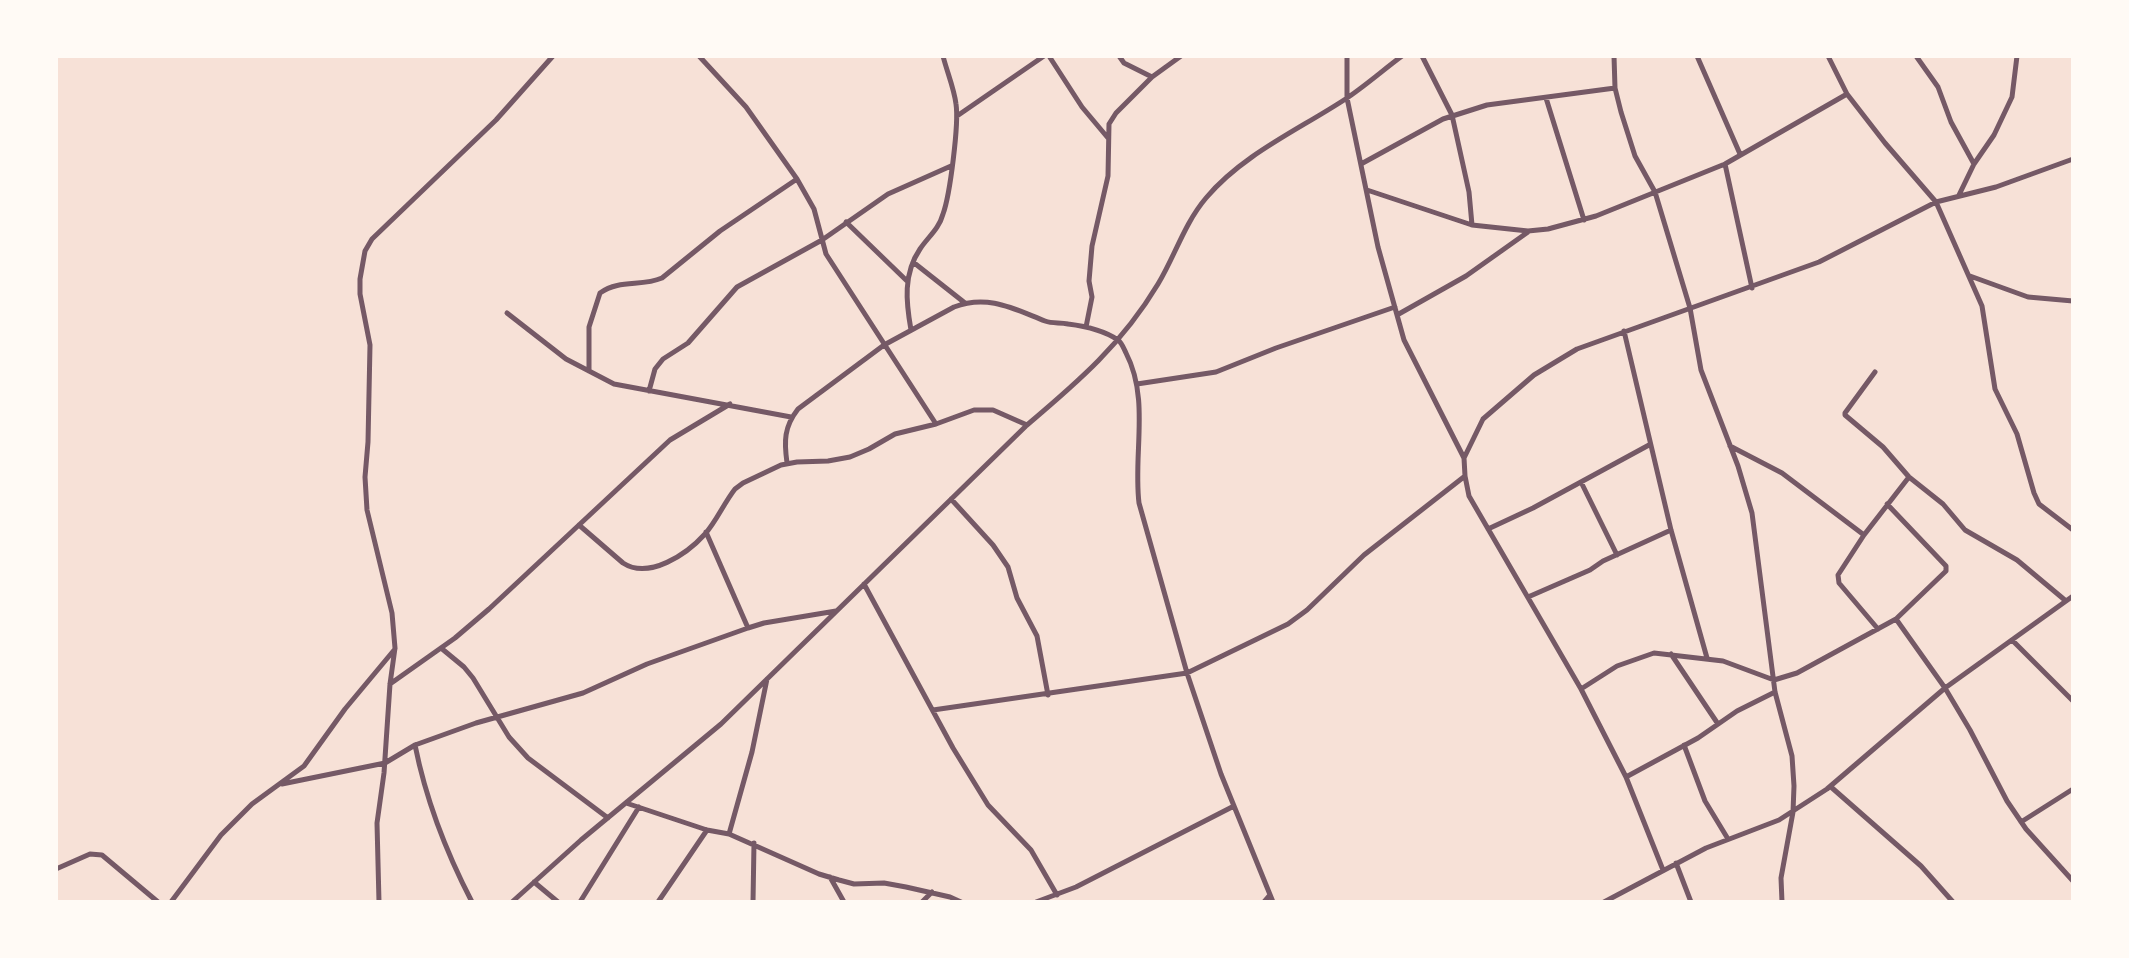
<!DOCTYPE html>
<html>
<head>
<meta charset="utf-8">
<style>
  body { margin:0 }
  #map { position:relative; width:2129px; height:958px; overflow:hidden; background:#f7e1d7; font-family:Raleway,sans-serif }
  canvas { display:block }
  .frame { position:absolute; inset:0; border:58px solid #fffaf5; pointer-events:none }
</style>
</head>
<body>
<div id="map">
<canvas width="2129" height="958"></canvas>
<div class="frame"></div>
</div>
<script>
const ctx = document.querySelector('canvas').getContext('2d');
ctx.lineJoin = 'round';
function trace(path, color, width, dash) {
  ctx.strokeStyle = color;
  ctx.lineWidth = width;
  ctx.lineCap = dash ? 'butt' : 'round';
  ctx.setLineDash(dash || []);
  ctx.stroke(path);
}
const minor = new Path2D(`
  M699,56L746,107L797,179L814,209L826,254L936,424
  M1049,56L1082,107L1108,138
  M1119,56L1124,63L1152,77
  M1347,56V98L1378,247L1404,340L1464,458L1465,476L1469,496L1581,689L1626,777L1663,870
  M1422,56L1452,115L1469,192L1472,225
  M1614,56L1615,88L1621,112L1635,156L1655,192L1690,308L1701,370L1738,466L1752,513L1775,692L1792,756L1794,786L1793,812L1781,878L1782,902
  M1697,56L1740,154
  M1828,56L1847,94L1885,143L1936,202L1982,306L1995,389L2017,434L2034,493L2039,504L2073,530
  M1916,56L1938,87L1951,122L1974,164
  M1546,98L1584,220
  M957,116L1044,56
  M1361,164L1443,119L1487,105L1615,88
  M1725,164L1752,288
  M1367,190L1472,225L1528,231L1548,229L1596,216L1725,164L1847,94
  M1959,195L1974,164L1994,135L2012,97L2017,56
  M846,222L907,281
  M913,262L965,303
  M1970,276L2028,297L2073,301
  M507,313L566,359L614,384L791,417
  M1397,315L1466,276L1528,232
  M1086,327L1092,297L1089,281L1092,246L1108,176L1109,124L1116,113L1152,77L1181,56
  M911,330C906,302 903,274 920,249C928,237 939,229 943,214C950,195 959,124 956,104C954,88 947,72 943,56
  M1624,331L1671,530L1707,658
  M589,371V327L600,293C620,279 641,287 662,278L720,231L797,179
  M1875,372L1845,413V415L1883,447L1909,477L1943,504L1965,530L2017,560L2066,601
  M1137,384L1216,372L1276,348L1395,307
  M649,391L655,369L663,359L688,343L737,287L822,240L888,194L951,166
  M1730,446L1782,473L1864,535
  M1464,458L1483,419L1534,375L1577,349L1819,262L1936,202L1996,187L2073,159
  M787,463C784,441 784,427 798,409L884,345L954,307C988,294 1014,309 1045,321C1053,324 1060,322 1068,324C1084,326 1105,331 1118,340C1122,343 1124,349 1126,353C1150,399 1133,454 1139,503L1187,673L1221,774L1273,902
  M1581,482L1617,555
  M951,499L993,545L1008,567L1017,598L1037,636L1048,695
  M579,525L623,563C649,580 687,554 705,534C716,522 724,503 735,489L743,483L781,465L797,462L828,461L850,457L869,449L895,434L936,424L974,410H993L1027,425
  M1488,529L1533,508L1649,445
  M706,532L748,628
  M864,584L953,748L988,805L1031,850L1057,895
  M1528,597L1590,570L1603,561L1671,530
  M1896,619L1945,688L1970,730L2007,801L2026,829L2073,881
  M1878,629L1839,583L1838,575L1864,535L1909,477
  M2012,640L2073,701
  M441,648L464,667L473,678L509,737L528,758L608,818
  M1671,654L1718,724
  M390,684L455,638L489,609L670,440L730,404
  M1581,689L1617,666L1654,653L1723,661L1774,680L1797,673L1896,619L1946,571V566L1887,504
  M933,710L1187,673L1288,624L1307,610L1364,555L1465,476
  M415,745L476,723L583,693L647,664L748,628L764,623L836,611
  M1684,745L1705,801L1728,839
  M1626,777L1698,738L1737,711L1775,692
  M282,784L385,763L415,745C426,800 446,852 472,902
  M1831,787L1921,866L1953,902
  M626,803L707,830L729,834L819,874L839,880L854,884L884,883L906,887L950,897L961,902
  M2021,822L2073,789
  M729,834L752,752L767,679
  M1676,863L1691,902
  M56,869L90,854L102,855L158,902
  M830,877L844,902
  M534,882L558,902
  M171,902L221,835L252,804L304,766L345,709L395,649
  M379,902L377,823L384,773L390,684L395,648L392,613L367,510L365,477L368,442L370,345L360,294V279L365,251L372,239L496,120L553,56
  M512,902L581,840L721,724L1027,425C1079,381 1122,344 1158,284C1175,256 1184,224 1206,198C1242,155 1298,130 1344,100C1364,87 1383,70 1402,56
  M580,902L639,807
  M658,902L707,830
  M753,902L754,843
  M922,902L932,892
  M1036,902L1076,887L1234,806
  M1264,902L1270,895
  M1604,902L1706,848L1779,820L1827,789L1945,688L2073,596`);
trace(minor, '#755966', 5);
</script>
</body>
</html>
